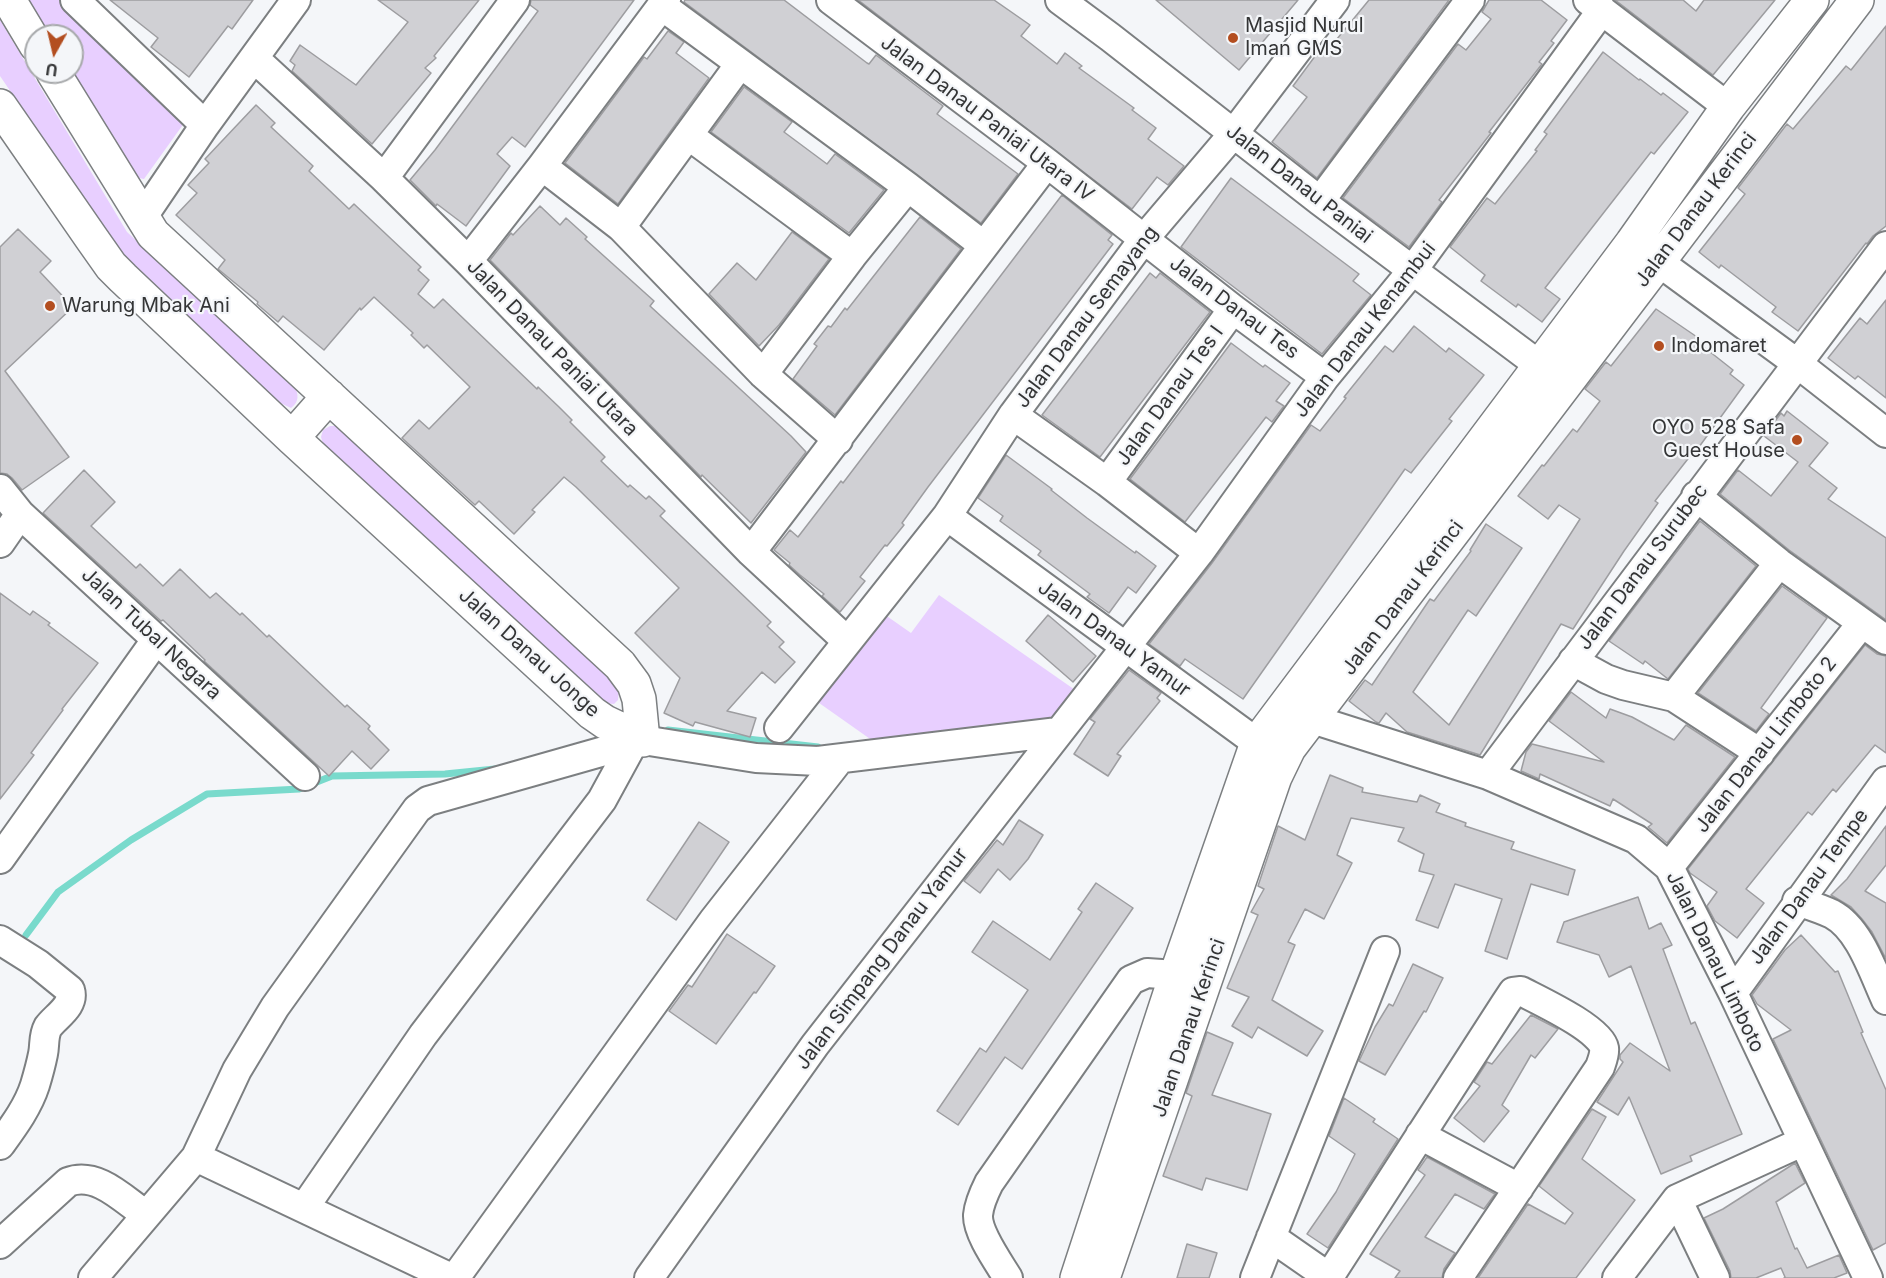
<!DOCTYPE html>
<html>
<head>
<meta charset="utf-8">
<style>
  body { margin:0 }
  #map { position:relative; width:1886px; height:1278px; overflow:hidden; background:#f4f6f9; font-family:Inter,sans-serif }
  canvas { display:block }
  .north { position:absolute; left:24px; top:24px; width:60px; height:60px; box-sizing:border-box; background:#f4f6f9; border:2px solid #a7a9ab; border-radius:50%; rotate:188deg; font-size:16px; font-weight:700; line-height:24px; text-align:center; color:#343536 }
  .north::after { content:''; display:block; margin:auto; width:21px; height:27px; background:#b34e20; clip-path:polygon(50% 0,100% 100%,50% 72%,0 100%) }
</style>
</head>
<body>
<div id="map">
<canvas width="1886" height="1278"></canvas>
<div class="north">U</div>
</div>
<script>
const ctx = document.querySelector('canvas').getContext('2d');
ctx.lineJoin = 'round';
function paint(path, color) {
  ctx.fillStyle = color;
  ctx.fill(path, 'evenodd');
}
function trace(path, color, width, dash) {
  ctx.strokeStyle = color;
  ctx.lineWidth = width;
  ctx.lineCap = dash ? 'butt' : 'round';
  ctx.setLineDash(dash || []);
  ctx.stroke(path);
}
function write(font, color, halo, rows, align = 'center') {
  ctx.font = font + ' Inter,sans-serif';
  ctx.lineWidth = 4.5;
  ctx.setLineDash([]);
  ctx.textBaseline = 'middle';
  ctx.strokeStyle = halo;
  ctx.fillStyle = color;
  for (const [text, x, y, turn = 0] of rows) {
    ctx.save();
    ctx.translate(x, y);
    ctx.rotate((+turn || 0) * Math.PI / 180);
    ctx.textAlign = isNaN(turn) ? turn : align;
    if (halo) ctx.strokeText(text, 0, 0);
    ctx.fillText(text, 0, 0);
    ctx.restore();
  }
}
const green = new Path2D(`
  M26,0H61L182,120V126L144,179L134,177L72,72V36H47Z
  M0,20L127,232L295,386C298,395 300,401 291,408L276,401L126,258L105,230L0,76Z
  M330,426H338L609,675L619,689L618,700L614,704L604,703L324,447L321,437L323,430Z
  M939,595L1078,692L1052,721L873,741L812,698L881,612L911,633Z`);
const stream = new Path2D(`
  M668,730L818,747
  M26,935L58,892L131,840L207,794L299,789L332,776L445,774L495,769`);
const building = new Path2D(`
  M110,0H253L232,29L228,26L189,77L151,47L158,38Z
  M378,0H479L434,56L436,58L425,68L431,73L372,144L292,71L295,65L290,61L300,45L356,85L408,22Z
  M531,0H634L525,147L512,137L497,154L510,166L466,226L437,204L436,206L410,180L435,150L538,11L530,5Z
  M685,0H784L867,63L869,64L876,55L943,106L937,114L1018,174L981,223L684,2Z
  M858,0H994L1030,25L1021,36L1057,64L1065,53L1082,66L1079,68L1134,108L1132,110L1156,128L1148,139L1184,166L1168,185L1157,177L1132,209Z
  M1156,0H1298L1239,70Z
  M1369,0H1449L1317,178L1272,142L1307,97L1293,86L1327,40L1332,45Z
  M1489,0H1541L1567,20L1551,41L1554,43L1539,62L1542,64L1489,132L1491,133L1439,200L1442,202L1409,247L1343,198L1458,44L1466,50L1491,19L1482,12Z
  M1615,0H1683L1696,11L1704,0H1775L1713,75Z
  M1886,26V226L1873,236L1867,244L1866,243L1798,331L1772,312L1776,307L1721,265L1719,268L1699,252L1745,194L1738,188L1787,124L1793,129L1846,66L1851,70Z
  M668,31L684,42L676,53L709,78L618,204L565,163L644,57L647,59Z
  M1603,52L1639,80L1640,79L1661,95L1663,93L1688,112L1654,154L1651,152L1545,288L1560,299L1542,322L1518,304L1516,307L1481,281L1485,275L1450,247L1487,198L1495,204L1537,151L1535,150L1547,134L1544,132Z
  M744,87L792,122L784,132L827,164L835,154L884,190L849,233L711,132Z
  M256,105L275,123L271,127L313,166L309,171L349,209L354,204L421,267L418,270L429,280L418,294L434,308L443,299L537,389L538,387L559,407L572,420L570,422L605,457L601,461L628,487L630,485L646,499L649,496L665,511L660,516L771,622L767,626L784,642L779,647L795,662L775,683L762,672L727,711L756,718L750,737L695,722L693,726L664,713L680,678L635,633L679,588L576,487L564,477L532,510L535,512L514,534L479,501L475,505L402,438L419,420L429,429L470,387L427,345L424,348L411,335L413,333L374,297L361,310L360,308L324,350L283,316L278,322L257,304L258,302L218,269L225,260L176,215L197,193L188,185L209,163L205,159Z
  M1231,178L1359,274L1353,281L1371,295L1322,354L1181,247Z
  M1062,195L1112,235L1108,240L1113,244L928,487L902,523L904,525L887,546L885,545L860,577L865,581L840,612L822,596L824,594L800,575L789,565L790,563L774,550L790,530L798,537L841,481L843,483Z
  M540,206L560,225L566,218L587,237L585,239L654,301L650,306L791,436L806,452L751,523L702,475L701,477L490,260L511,233L513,235Z
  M920,217L961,249L835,415L793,379L817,346L814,344L828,326L831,327L845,308L847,310Z
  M18,229L51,261L40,272L73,307L5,371L69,457L22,490L12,478L7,474L0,473V247Z
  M792,232L829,259L779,325L759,346L709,294L737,263L756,280Z
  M1150,273L1156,278L1160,273L1210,312L1100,457L1042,415Z
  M1886,300V398L1858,376L1855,379L1828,358L1860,318L1867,324Z
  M1656,309L1697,337L1695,340L1733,370L1730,374L1744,385L1699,447L1698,446L1655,501L1658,503L1624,551L1573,629L1561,624L1480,755L1407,732L1386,713L1379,723L1376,722L1349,701L1365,680L1372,685L1430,599L1434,601L1471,551L1470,550L1486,524L1522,548L1476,616L1468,610L1413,692L1449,725L1580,519L1559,505L1548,519L1518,496L1542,465L1544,466L1573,429L1577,432L1600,401L1585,389L1606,362L1611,366Z
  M1414,326L1446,352L1449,348L1484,375L1449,419L1452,421L1411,473L1405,469L1243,699L1185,659L1180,666L1149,644L1212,563L1311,425L1320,431L1346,398L1344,397L1385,346L1393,352Z
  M1231,343L1263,367L1265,365L1290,383L1276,401L1284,406L1272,422L1266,417L1185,522L1130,479Z
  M1787,411L1828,443L1809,466L1837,488L1828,499L1886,538V620L1789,550L1720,494L1738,470L1771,496L1798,462L1764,436L1781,413L1784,416Z
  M1006,455L1052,489L1051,490L1087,518L1135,553L1136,551L1156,566L1136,593L1128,587L1109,613L1087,597L1090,594L1038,555L1041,551L1000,521L1003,516L978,498Z
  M84,470L115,502L91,526L136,568L140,564L163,586L180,569L210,598L216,593L240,615L242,613L267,637L269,635L345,707L347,705L370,726L368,729L389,750L371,769L352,751L329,776L204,661L205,660L163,620L161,621L43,513Z
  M1700,521L1756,566L1668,679L1645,661L1643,664L1609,641Z
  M1782,586L1827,618L1761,708L1769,714L1756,731L1698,693Z
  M0,593L30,615L33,611L50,623L48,625L98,663L62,709L63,710L31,753L34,755L0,799Z
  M1048,615L1096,656L1073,682L1026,641Z
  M1865,645L1877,654L1886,656V753L1875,745L1836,792L1833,789L1812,815L1808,812L1746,889L1764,903L1737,938L1715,921L1707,906L1717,892L1690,873L1688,869Z
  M1129,670L1161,693L1157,698L1160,701L1117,754L1121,756L1108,776L1074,754L1095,722L1090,719Z
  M1571,692L1606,718L1610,709L1632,717L1674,740L1686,725L1735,757L1667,843L1648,827L1652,824L1613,799L1610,806L1540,774L1539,779L1521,771L1526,752L1532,744L1604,762L1549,721Z
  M1330,775L1363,788L1362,792L1417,802L1420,795L1440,804L1436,812L1466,823L1465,826L1514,842L1511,849L1575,870L1568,895L1531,884L1507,959L1485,951L1502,899L1455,884L1438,928L1416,920L1434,875L1419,871L1424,854L1398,841L1404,828L1351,818L1337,855L1352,863L1324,919L1305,909L1288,942L1295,945L1272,1000L1323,1031L1307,1056L1258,1027L1252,1038L1232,1026L1249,997L1227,988L1258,915L1251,912L1264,889L1258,886L1278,826L1305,840Z
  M1019,820L1043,835L1028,859L1010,880L998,869L980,893L964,881L997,840L1003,845Z
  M699,822L729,842L676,920L647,900Z
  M1886,826V865L1865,891L1886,903V959L1872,932L1862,919L1851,907L1831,895L1847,879Z
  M1096,883L1133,908L1022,1069L1005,1057L958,1125L937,1111L980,1048L986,1052L1028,990L972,952L993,921L1050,960L1082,912L1078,909Z
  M1638,897L1649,929L1661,923L1672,945L1663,949L1691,1024L1695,1022L1742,1134L1690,1156L1692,1161L1661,1174L1629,1097L1618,1115L1597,1102L1623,1062L1620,1059V1055L1630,1043L1670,1071L1631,966L1609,977L1599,955L1557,942L1564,922Z
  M727,934L775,966L756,993L754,992L716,1044L669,1011L688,985L692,987Z
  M1801,935L1835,972L1838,971L1863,1032L1861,1033L1886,1090V1243L1873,1250L1773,1039L1791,1030L1757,1004L1752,995L1785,950Z
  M1413,964L1443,978L1426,1012L1424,1011L1385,1075L1359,1061L1375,1027L1389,1004L1393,1006Z
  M1531,1015L1558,1029L1535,1058L1531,1055L1502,1105L1509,1111L1484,1142L1454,1118L1480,1086L1474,1082L1487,1062L1492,1064Z
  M1207,1032L1233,1043L1212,1095L1271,1114L1247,1190L1206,1178L1202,1190L1163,1176L1192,1096L1186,1093Z
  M1344,1098L1375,1119L1373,1122L1398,1139L1328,1248L1307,1234L1336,1192L1355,1154L1329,1136Z
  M1592,1109L1606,1117L1582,1159L1635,1200L1576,1278H1478L1528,1204L1565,1224L1573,1213L1539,1186Z
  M1427,1157L1495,1194L1484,1209L1455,1194L1425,1237L1455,1253L1444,1269L1442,1278H1395L1400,1271L1370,1254L1425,1175L1418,1170Z
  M1795,1163L1805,1183L1776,1202L1795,1249L1797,1248L1807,1268L1839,1255L1847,1273L1834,1278H1784L1785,1277L1781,1268L1756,1278H1731L1730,1271L1704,1218L1723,1209Z
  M1187,1244L1217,1253L1209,1278H1177Z`);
const street = new Path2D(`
  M75,0L205,125
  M831,0L1047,163L1233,309L1325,377
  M1060,0L1110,37L1320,201L1539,365
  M1588,0L1728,107
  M662,6L908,187L983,245
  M254,58L384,178L468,261L751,552L847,641
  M688,135L852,256
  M542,166L621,227L763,374L838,440
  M384,178L515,0
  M1320,201L1470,0
  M142,218L205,125L296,0
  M621,227L740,64
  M1641,249L1798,364L1886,433
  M468,261L542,166L666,0
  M763,374L852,256L908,187
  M1013,415L1107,482L1199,553
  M1107,482L1233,309
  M0,489L20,514L305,776
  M1696,496L1779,563L1886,640
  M947,516L1275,756
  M0,543L20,514
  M751,552L1047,163
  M1573,661L1606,679L1623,685L1674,697L1760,753
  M1674,697L1779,563
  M1312,719L1488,775L1636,839L1669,867L1733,993L1868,1278
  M779,728L947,516L1013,415L1143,240L1234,133L1335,0
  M1488,775L1886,246
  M0,859L156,640
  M1669,867L1862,623
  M1797,901C1809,905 1822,909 1832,914C1860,929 1873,972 1886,1000
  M0,940L38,964L70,990C75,1006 56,1016 48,1027C43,1036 45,1045 43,1054C41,1064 38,1075 35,1085C28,1107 13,1127 0,1145
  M1733,993L1886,781
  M1420,1135L1519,1188
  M1677,1199L1715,1278
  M304,1208L423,1035L602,800L632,745
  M1271,1237L1330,1278
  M0,1244L68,1182C97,1171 123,1199 146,1215
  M1329,1277L1505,1004L1513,992L1521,991C1538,1000 1601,1029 1604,1048C1605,1054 1602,1061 1600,1067L1458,1278
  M93,1278L196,1157
  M451,1278L196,1157L237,1070L275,1007L417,809L428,801L643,740L756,758L818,761L1058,732
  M455,1278L713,921L839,760
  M649,1278L815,1045L1199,553L1325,377L1412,271L1602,10
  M1008,1278C999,1263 977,1233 978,1215C979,1204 984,1193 989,1183L1131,980L1147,973L1176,975
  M1255,1278L1385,951
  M1617,1278L1677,1199L1802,1142`);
const secondary = new Path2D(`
  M9,0L36,45
  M53,72L153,234L620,665L634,684L639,699L643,740
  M0,106L92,239L111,266L123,278L292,438L592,713L605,722L643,740
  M292,438L329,396
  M1077,1278L1176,975L1257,743L1632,243L1728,107L1812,0
  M1103,1278L1275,777L1289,748L1857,0`);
const markers = [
  [1233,38,6,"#b34e20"],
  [50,306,6,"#b34e20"],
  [1659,346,6,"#b34e20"],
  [1797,440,6,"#b34e20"]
];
const poiNames = [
  ["Masjid Nurul",1245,26],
  ["Iman GMS",1245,49],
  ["Warung Mbak Ani",62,306],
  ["Indomaret",1671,346],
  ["OYO 528 Safa",1785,428,"right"],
  ["Guest House",1785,451,"right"]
];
const streetNames = [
  ["Jalan Danau Paniai Utara IV",987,119,37],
  ["Jalan Danau Paniai",1299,184,38],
  ["Jalan Danau Kerinci",1696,210,-53],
  ["Jalan Danau Tes",1234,308,37],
  ["Jalan Danau Semayang",1087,317,-53],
  ["Jalan Danau Kenambui",1365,330,-52],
  ["Jalan Danau Paniai Utara",552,348,46],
  ["Jalan Danau Tes I",1170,396,-54],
  ["Jalan Danau Surubec",1643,567,-53],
  ["Jalan Danau Kerinci",1403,598,-53],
  ["Jalan Tubal Negara",151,634,43],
  ["Jalan Danau Yamur",1114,639,36],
  ["Jalan Danau Jonge",529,653,42],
  ["Jalan Danau Limboto 2",1766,745,-52],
  ["Jalan Danau Tempe",1809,887,-54],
  ["Jalan Simpang Danau Yamur",882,959,-53],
  ["Jalan Danau Limboto",1715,962,64],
  ["Jalan Danau Kerinci",1189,1028,-71]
];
paint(green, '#e8cfff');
trace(stream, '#79dacc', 7);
paint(building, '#d0d0d4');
trace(building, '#9d9da0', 1.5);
trace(street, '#7c7f81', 32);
trace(secondary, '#7c7f81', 36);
trace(street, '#fff', 28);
trace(secondary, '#fff', 33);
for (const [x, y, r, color] of markers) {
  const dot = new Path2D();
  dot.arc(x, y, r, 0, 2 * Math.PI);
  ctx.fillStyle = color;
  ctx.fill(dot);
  trace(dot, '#f4f6f9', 2);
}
write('20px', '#343536', '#f4f6f9', poiNames, 'left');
write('20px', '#343536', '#f4f6f9', streetNames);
</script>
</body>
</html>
